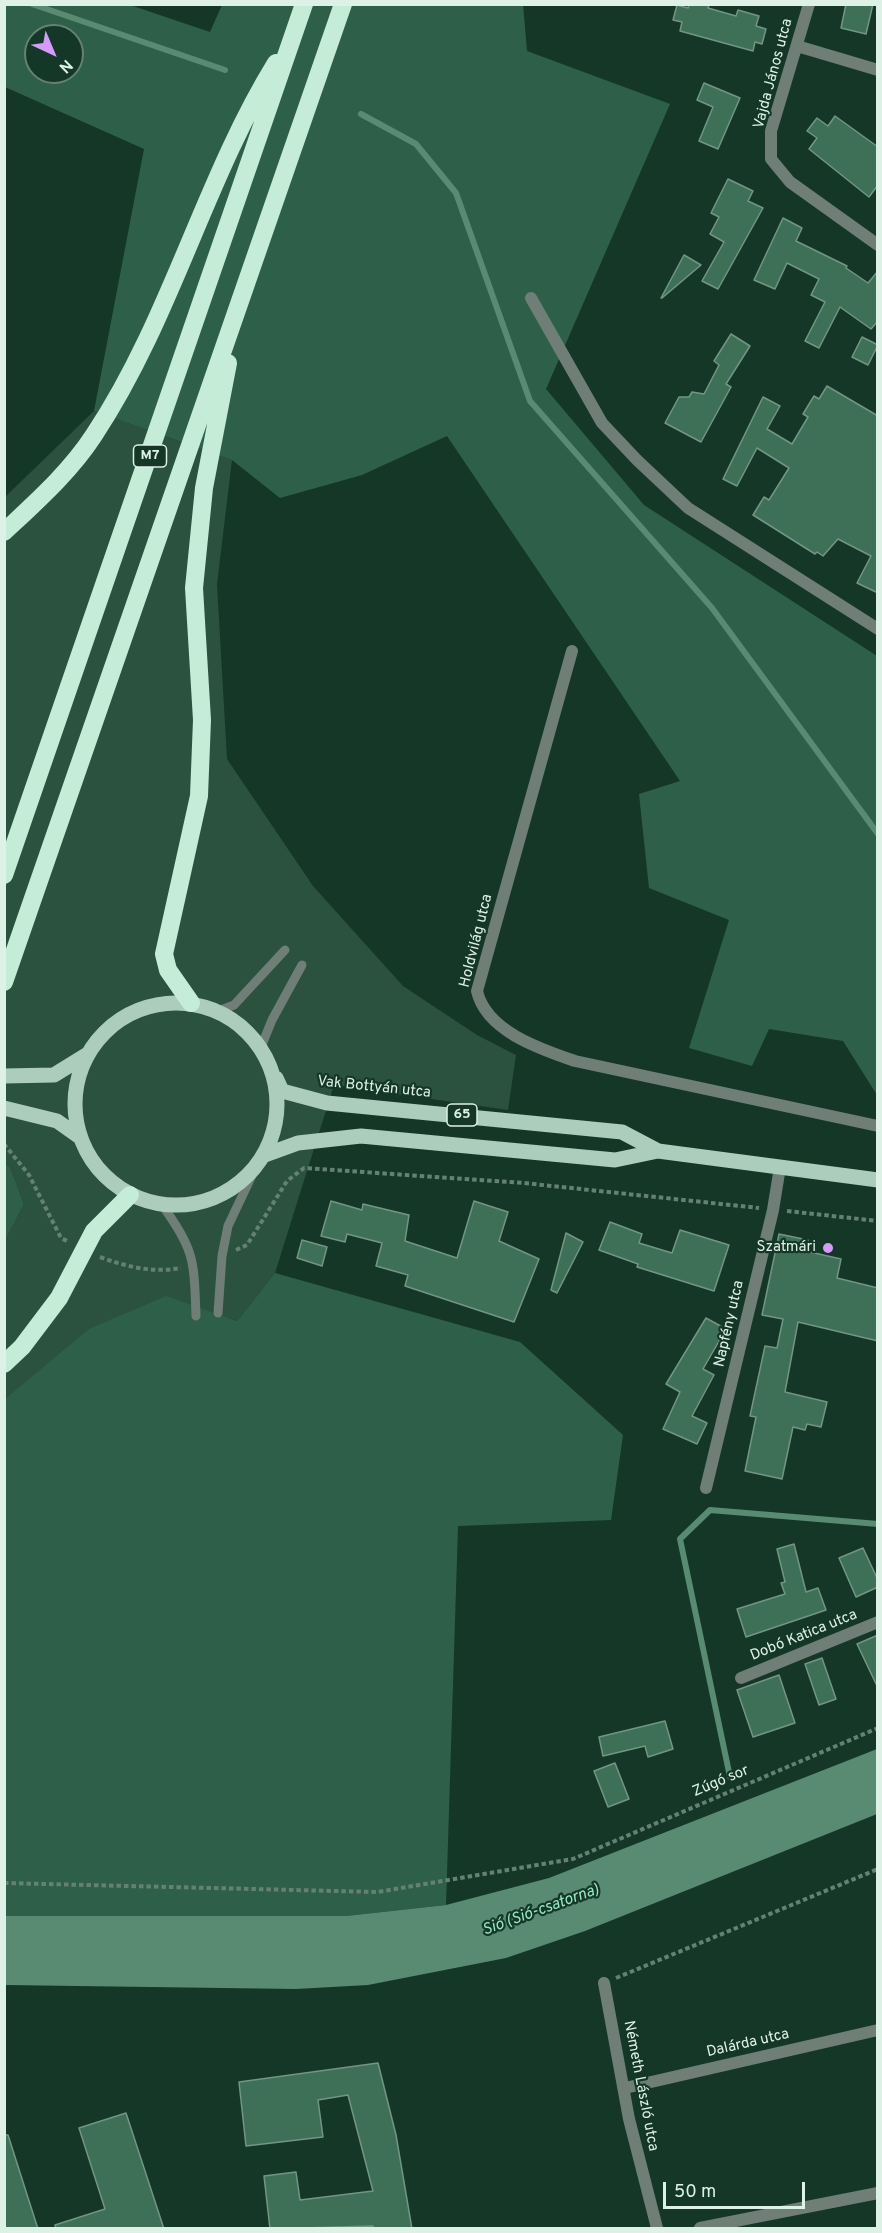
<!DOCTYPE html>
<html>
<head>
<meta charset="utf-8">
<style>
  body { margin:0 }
  #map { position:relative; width:882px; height:2233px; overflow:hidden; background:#153728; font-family:Overpass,sans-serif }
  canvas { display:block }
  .frame { position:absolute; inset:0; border:6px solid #def1e7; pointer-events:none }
  .north { position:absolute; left:24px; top:24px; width:60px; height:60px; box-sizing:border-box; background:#153728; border:2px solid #658174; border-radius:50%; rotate:136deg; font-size:16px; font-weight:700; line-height:24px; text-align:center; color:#def1e7 }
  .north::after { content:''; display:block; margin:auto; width:21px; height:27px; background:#d69bfa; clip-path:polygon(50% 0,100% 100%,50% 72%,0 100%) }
  .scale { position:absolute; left:663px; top:2182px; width:142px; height:27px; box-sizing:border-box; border:3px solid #def1e7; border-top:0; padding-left:8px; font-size:18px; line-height:21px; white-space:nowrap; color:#def1e7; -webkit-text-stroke:4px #153728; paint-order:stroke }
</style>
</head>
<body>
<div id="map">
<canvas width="882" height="2233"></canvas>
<div class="frame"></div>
<div class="north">N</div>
<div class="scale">50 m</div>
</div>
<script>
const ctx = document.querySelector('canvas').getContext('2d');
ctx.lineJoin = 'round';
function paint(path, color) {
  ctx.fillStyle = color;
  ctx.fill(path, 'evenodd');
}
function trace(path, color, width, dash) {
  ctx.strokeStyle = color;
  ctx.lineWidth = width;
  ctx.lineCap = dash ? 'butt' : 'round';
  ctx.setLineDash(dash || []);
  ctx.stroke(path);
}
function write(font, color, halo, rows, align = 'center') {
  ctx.font = font + ' Overpass,sans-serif';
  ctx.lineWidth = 4.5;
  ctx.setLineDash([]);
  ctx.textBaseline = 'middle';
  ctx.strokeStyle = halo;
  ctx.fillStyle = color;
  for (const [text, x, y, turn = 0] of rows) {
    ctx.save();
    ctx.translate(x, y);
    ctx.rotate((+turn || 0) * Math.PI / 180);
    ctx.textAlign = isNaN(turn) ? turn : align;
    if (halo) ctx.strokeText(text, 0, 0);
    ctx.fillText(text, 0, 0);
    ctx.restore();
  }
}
const green = new Path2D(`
  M94,411L232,460L217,584L227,759L313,886L403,986L477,1035L516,1055L508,1110L334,1085L275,1273L237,1321L166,1297L5,1400V1241L24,1204L10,1167L4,1164L5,497Z`);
const forest = new Path2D(`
  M523,4L527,51L670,104L546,389L644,505L877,656V1095L843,1041L769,1029L752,1066L689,1048L729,920L649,888L639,794L680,781L447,436L362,475L280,498L232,460L94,411L144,149L5,87V5H130L210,32L222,5ZM36,36H72V72H36Z
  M5,1164L10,1167L24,1204L5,1241Z
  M275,1273L520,1342L623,1435L611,1520L458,1526L446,1905L346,1916H5L4,1400L89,1329L166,1296L237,1321Z`);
const water = new Path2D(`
  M877,1749V1814L585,1931L506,1958L368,1985L296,1989L5,1985V1916H346L446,1905L549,1878Z`);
const stream = new Path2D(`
  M32,4L225,70
  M361,114L416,144L456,193L530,401L712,608L878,834
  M730,1777L680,1539L710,1510L878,1524`);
const building = new Path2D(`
  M689,4H709L708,8L736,16L738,10L759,16L756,26L766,29L762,44L755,42L753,51L680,31L682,22L673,20L677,5L688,8Z
  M846,4H873L866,34L841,28Z
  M704,83L740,98L718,149L699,141L713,107L697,100Z
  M835,116L878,147V185L869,197L809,149L817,138L807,131L817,118L828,126Z
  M728,179L753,191L748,201L763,208L718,289L702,281L724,242L710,234L719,217L711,213Z
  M783,218L802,228L796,241L847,266L846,268L868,283L878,271V321L871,329L840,307L819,348L805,341L825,302L811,295L819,279L787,263L775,289L754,280Z
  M684,255L701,265L662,298H661Z
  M731,334L750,346L726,384L731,387L701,442L665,423L679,397H689L692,392L704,394L719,365L714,361Z
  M862,337L878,345L868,365L852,357Z
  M827,386L878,416V593L857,583L871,556L838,539L823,556L817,552L815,554L753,515L764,497L769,500L789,468L757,448L737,486L723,479L763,397L780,406L767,429L792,444L808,417L803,414L814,396L819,399Z
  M331,1201L362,1210L363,1204L409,1215L405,1241L457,1258L474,1201L508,1212L499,1241L539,1259L514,1322L405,1286L408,1275L376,1266L382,1243L347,1234L345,1242L321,1236Z
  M610,1222L642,1234L639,1243L672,1253L680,1230L729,1245L714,1291L637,1267L638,1264L599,1250Z
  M566,1233L583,1242L557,1293L551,1290Z
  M779,1234L808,1240L810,1252L841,1259L837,1278L878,1288V1341L798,1322L785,1392L827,1402L821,1427L807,1424L805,1430L793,1427L782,1479L745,1471L756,1417L750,1416L765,1346L777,1348L783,1319L762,1315Z
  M302,1240L327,1247L322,1266L297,1258Z
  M706,1318L726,1329L703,1369L714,1375L692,1416L707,1423L697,1444L663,1429L680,1392L666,1384Z
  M794,1544L806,1592L818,1588L826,1610L746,1637L737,1609L785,1594L781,1583L785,1582L777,1549Z
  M863,1548L878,1580V1587L856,1597L839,1558Z
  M878,1635V1688L857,1644Z
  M822,1658L836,1699L819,1705L805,1664Z
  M779,1675L795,1723L753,1737L737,1690Z
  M665,1721L673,1749L648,1757L645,1746L603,1756L599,1737Z
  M615,1763L629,1799L608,1807L594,1771Z
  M378,2063L396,2135L412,2229H373V2226L270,2229L264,2176L296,2172L300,2200L373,2191L348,2095L318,2100L323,2137L246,2146L239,2082Z
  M126,2113L164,2229H56L55,2225L105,2209L79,2128Z
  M4,2135H8L38,2229H4Z`);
const path = new Path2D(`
  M4,1144L29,1175L61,1238L69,1242
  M787,1211L878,1221
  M236,1250L247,1245L287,1181L304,1168L524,1183L759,1208
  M100,1257C127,1267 153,1273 181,1268
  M4,1883L377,1892L573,1859L878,1728
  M616,1978L878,1869`);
const lane = new Path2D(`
  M218,1011L234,1005L285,950
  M261,1047L272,1020L302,965
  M162,1205C195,1250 194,1261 196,1316
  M218,1313L222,1256L228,1226L254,1171`);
const street = new Path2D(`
  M809,4L771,131V159L790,182L878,245
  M797,46L878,70
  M531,298L602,423L637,460L688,508L878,629
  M572,651L477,991C486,1031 540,1049 575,1061L878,1126
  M706,1488L773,1210L780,1167
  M741,1678L878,1622
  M604,1983L629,2119L657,2228
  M625,2088L878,2030
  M700,2228L878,2193`);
const primary = new Path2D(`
  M75 1104a101 101 0 1 1 202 0a101 101 0 1 1-202 0Z
  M4,1076L54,1075L88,1054
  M276,1078L282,1091L327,1103L622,1132L658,1151
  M4,1108L57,1121L81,1138
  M265,1155L298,1143L361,1136L615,1160L658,1151L878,1180`);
const highway = new Path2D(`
  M4,532C36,502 70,472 94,435C171,319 204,180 276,63
  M4,875L304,4
  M4,982L343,4
  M191,1003L168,970L164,954L199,796L202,720L194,588L204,488L228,363
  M4,1364L22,1347L59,1298L94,1231L130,1195`);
const markers = [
  [828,1248,6,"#d69bfa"]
];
const shields = [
  [150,456,33],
  [462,1115,30]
];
const shieldNames = [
  ["M7",150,456],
  ["65",462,1115]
];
const streetNames = [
  ["Vajda János utca",774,74,-75],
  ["Holdvilág utca",477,941,-76],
  ["Vak Bottyán utca",374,1088,6],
  ["Napfény utca",730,1324,-77],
  ["Dobó Katica utca",804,1636,-22],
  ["Zúgó sor",721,1782,-23],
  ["Dalárda utca",748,2044,-13],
  ["Németh László utca",640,2086,79]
];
const poiNames = [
  ["Szatmári",816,1248]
];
const waterNames = [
  ["Sió (Sió-csatorna)",541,1911,-20]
];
paint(green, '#2a523f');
paint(forest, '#2e6049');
paint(water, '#598b72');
trace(stream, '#598b72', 6);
paint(building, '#3e7058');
trace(building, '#729683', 1.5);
trace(path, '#648174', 4, [4.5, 3]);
trace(lane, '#6f7e76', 9);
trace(street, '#6f7e76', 12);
trace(primary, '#adcdbc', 15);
trace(highway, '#c5ecd7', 18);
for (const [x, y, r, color] of markers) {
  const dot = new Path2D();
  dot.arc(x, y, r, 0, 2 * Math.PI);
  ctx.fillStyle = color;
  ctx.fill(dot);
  trace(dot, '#153728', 2);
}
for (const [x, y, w] of shields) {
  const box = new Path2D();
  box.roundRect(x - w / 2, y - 11, w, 22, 4.5);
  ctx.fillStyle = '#153728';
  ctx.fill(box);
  trace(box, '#def1e7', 1.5);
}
write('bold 14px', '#def1e7', null, shieldNames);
write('15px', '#def1e7', '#153728', streetNames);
write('15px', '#def1e7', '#153728', poiNames, 'right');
write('italic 16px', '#98e9c1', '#153728', waterNames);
</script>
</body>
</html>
